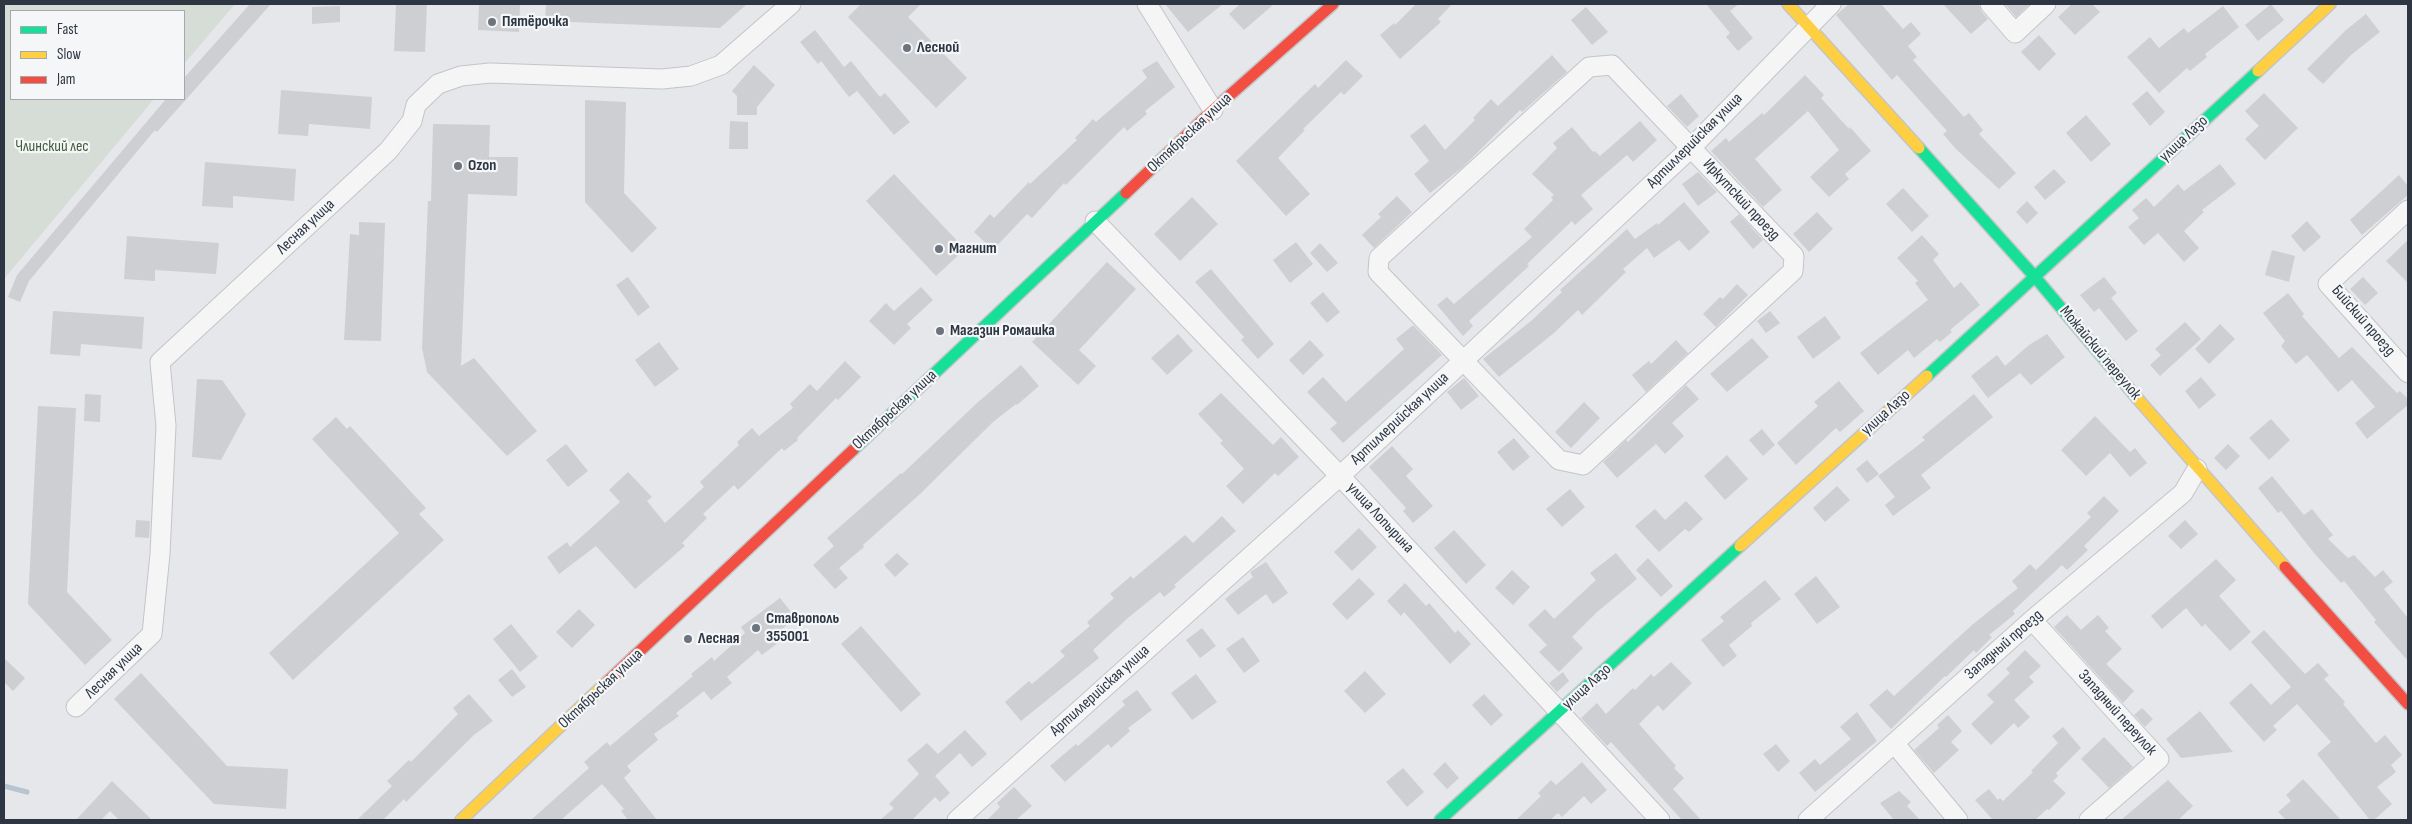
<!DOCTYPE html>
<html>
<head>
<meta charset="utf-8">
<style>
  body { margin:0 }
  #map { position:relative; width:2412px; height:824px; overflow:hidden; background:#e5e7ea; font-family:"Sofia Sans Condensed",sans-serif }
  canvas { display:block }
  .frame { position:absolute; inset:0; border:5px solid #2d3642; pointer-events:none }
  .legend { position:absolute; left:10px; top:10px; width:175px; height:90px; box-sizing:border-box; background:#f4f6f8; border:1px solid #a4a9af; margin:0; padding:6px 9px; list-style:none; font-size:15px; color:#2d3642 }
  .legend li { display:flex; align-items:center; gap:10px; height:25px }
  .legend b { width:25px; border:1px solid #a4a9af }
</style>
</head>
<body>
<div id="map">
<canvas width="2412" height="824"></canvas>
<div class="frame"></div>
<ul class="legend">
<li><b style="height:6px;background:#16e098"></b>Fast</li>
<li><b style="height:6px;background:#ffcf43"></b>Slow</li>
<li><b style="height:6px;background:#f24e42"></b>Jam</li>
</ul>
</div>
<script>
const ctx = document.querySelector('canvas').getContext('2d');
ctx.lineJoin = 'round';
function paint(path, color) {
  ctx.fillStyle = color;
  ctx.fill(path, 'evenodd');
}
function trace(path, color, width, dash) {
  ctx.strokeStyle = color;
  ctx.lineWidth = width;
  ctx.lineCap = dash ? 'butt' : 'round';
  ctx.setLineDash(dash || []);
  ctx.stroke(path);
}
function write(font, color, halo, rows, align = 'center') {
  ctx.font = font + ' "Sofia Sans Condensed",sans-serif';
  ctx.lineWidth = 4.5;
  ctx.setLineDash([]);
  ctx.textBaseline = 'middle';
  ctx.strokeStyle = halo;
  ctx.fillStyle = color;
  for (const [text, x, y, turn = 0] of rows) {
    ctx.save();
    ctx.translate(x, y);
    ctx.rotate((+turn || 0) * Math.PI / 180);
    ctx.textAlign = isNaN(turn) ? turn : align;
    if (halo) ctx.strokeText(text, 0, 0);
    ctx.fillText(text, 0, 0);
    ctx.restore();
  }
}
const green = new Path2D(`
  M4,4H235L184,64V11H11V99H154L4,279Z`);
const stream = new Path2D(`
  M4,786L27,792`);
const building = new Path2D(`
  M250,4H271L157,132L155,130L29,281L20,302L8,297L17,275L166,99H184V78Z
  M396,4H427L425,52L394,51Z
  M479,4H520L519,32L478,30Z
  M546,4H747L720,28L545,21Z
  M861,4H921L908,17L967,78L936,108L848,17Z
  M1165,4H1223L1188,32Z
  M1240,4H1274L1244,30L1229,14Z
  M1416,4H1452L1438,19L1441,22L1400,59L1380,35L1394,23L1395,25Z
  M1706,4H1739L1730,11L1753,38L1738,51L1726,37L1730,33Z
  M1849,4H1881L1903,29L1911,22L1921,34L1908,46L1917,57L1913,60L1964,117L1969,113L1983,130L1979,134L2016,173L1999,189L1956,149L1943,134L1947,131L1897,75L1892,80L1836,15Z
  M1943,4H1979L1981,11L1988,19L1971,34Z
  M2005,4H2030L2016,17Z
  M2072,4H2092L2100,12L2075,35L2058,17Z
  M2271,4L2284,20L2258,41L2245,25Z
  M340,6V22L312,24V7Z
  M2223,6L2239,27L2205,54L2207,57L2190,71L2187,68L2159,93L2127,57L2150,37L2159,48L2184,28L2188,33Z
  M1586,7L1608,32L1592,45L1571,20Z
  M2366,14L2380,32L2351,55L2323,84L2307,69L2346,30Z
  M815,30L844,67L851,61L880,97L885,93L910,122L894,135L857,91L849,97L821,61L818,64L800,42Z
  M2039,35L2056,54L2039,71L2021,52Z
  M1552,55L1567,72L1522,112L1520,110L1463,167L1430,193L1414,174L1429,161L1410,136L1425,124L1445,150L1475,120L1473,118L1491,99L1498,106Z
  M1346,60L1363,76L1344,95L1341,92L1303,129L1305,130L1278,158L1310,194L1286,216L1236,161L1315,84L1318,88Z
  M1157,61L1175,87L1145,111L1147,114L1127,131L1124,127L1066,185L1064,183L1032,218L1027,214L993,250L974,232L990,214L994,218L1029,182L1030,184L1077,140L1075,138L1093,119L1096,122L1147,78L1142,70Z
  M754,65L775,85L757,107V115H737V96L732,91Z
  M1805,75L1824,95L1821,98L1849,129L1850,127L1871,151L1845,174L1849,179L1829,197L1810,177L1839,150L1808,111L1755,159L1782,190L1763,207L1711,151L1726,138L1729,142L1762,113L1764,115Z
  M281,90L372,97L370,129L309,124L308,136L278,134Z
  M2147,91L2165,112L2150,126L2132,104Z
  M2264,93L2298,128L2265,160L2245,139L2259,126L2245,111Z
  M1681,94L1699,116L1687,127L1667,106Z
  M585,100L626,102L624,193L657,228L632,253L585,202Z
  M2086,115L2111,144L2091,162L2066,133Z
  M730,121L748,122V149H729Z
  M1640,121L1657,140L1633,162L1627,155L1581,195L1593,209L1575,225L1572,221L1527,264L1529,266L1469,321L1473,326L1463,336L1437,305L1447,297L1454,304L1532,237L1524,229L1553,200L1551,197L1554,195L1532,174L1557,148L1553,143L1572,127L1593,152L1595,151L1600,156Z
  M433,124L490,125L489,157H518L517,196L468,194L461,366L474,358L537,431L507,456L427,372L422,348L428,201H431Z
  M205,162L296,169L294,201L233,196V208L202,206Z
  M2220,164L2236,184L2202,210L2204,212L2184,231L2199,248L2184,262L2158,233L2144,245L2128,227L2139,218L2132,210L2146,198L2154,207L2178,184L2184,191Z
  M2054,169L2066,182L2045,200L2034,187Z
  M1698,172L1717,192L1698,206L1682,184Z
  M894,174L965,249L936,276L866,201Z
  M2399,175L2408,186V195L2362,235L2350,220Z
  M1903,188L1929,216L1912,232L1886,204Z
  M1397,196L1412,212L1374,248L1362,235L1381,217L1378,214Z
  M1192,197L1218,224L1180,261L1154,234Z
  M2027,201L2038,213L2027,224L2016,212Z
  M1684,202L1710,232L1689,251L1679,240L1654,258L1647,248L1623,269L1626,272L1582,315L1578,310L1554,333L1499,377L1483,359L1531,321L1562,292L1560,290L1627,229L1635,239L1657,223L1658,225Z
  M1817,212L1833,229L1809,252L1793,234Z
  M1739,214L1763,240L1753,249L1730,222Z
  M2307,221L2321,237L2304,252L2291,236Z
  M359,222L385,223L381,341L344,340L350,234L359,235Z
  M1922,235L1939,254L1933,260L1954,288L1961,282L1980,305L1950,330L1952,332L1940,342L1937,339L1914,358L1908,350L1878,375L1860,353L1928,300L1915,283L1918,281L1897,258Z
  M127,236L219,243L216,274L155,270V281L124,279Z
  M2408,240V283L2386,261Z
  M1296,242L1313,264L1290,283L1273,260Z
  M1320,243L1338,263L1327,272L1310,253Z
  M2272,250L2295,256L2289,282L2265,275Z
  M1107,262L1136,289L1079,350L1096,366L1078,385L1032,342Z
  M1211,269L1274,344L1258,359L1241,340L1244,337L1195,282Z
  M628,277L650,307L638,316L616,285Z
  M2104,277L2117,293L2111,298L2138,331L2126,341L2099,308L2094,312L2080,295Z
  M2363,277L2378,293L2365,305L2350,289Z
  M1737,284L1748,295L1716,327L1703,314L1720,297L1723,299Z
  M921,287L933,300L907,324L911,328L894,345L869,321L886,303L894,311Z
  M1323,292L1340,312L1327,323L1310,303Z
  M2288,293L2304,314L2302,316L2339,358L2352,347L2397,393L2400,391L2408,399V405L2367,439L2355,423L2375,407L2352,380L2338,392L2307,355L2296,364L2281,346L2285,341L2263,313Z
  M53,311L144,317L142,349L81,344L80,356L50,354Z
  M1770,311L1780,323L1766,333L1757,321Z
  M1825,316L1841,338L1813,359L1797,337Z
  M2185,322L2201,339L2160,376L2150,365L2161,355L2155,349Z
  M2220,324L2235,339L2209,364L2195,349Z
  M1412,326H1414L1442,355L1343,443L1330,429L1337,423L1307,392L1323,377L1346,402L1404,349L1396,339Z
  M1178,334L1193,351L1167,375L1151,358Z
  M2047,334L2065,357L2031,385L2020,373L1988,398L1971,376L1997,355L2005,366L2029,345Z
  M1752,338L1769,357L1727,392L1710,374Z
  M1310,340L1324,355L1303,375L1289,360Z
  M1676,340L1688,353L1646,392L1632,375L1649,361L1651,364Z
  M659,342L679,369L655,387L635,360Z
  M845,361L861,377L838,400L836,398L797,438L798,440L784,451L782,448L738,490L734,485L703,514L707,518L682,543L685,546L635,589L596,546L559,574L547,557L567,542L570,547L620,502L609,490L628,472L652,497L647,501L665,523L704,487L700,482L739,445L737,442L752,428L759,436L793,408L790,404L810,384L817,391Z
  M1021,365L1039,386L1017,405L1016,404L993,422L920,494L863,545L864,547L839,568L848,578L835,589L813,565L834,546L827,538L901,473L902,474L977,403Z
  M2201,377L2216,395L2199,409L2185,391Z
  M1464,378L1479,396L1461,410L1447,392Z
  M197,379L222,380L246,414L221,460L192,457Z
  M1839,381L1864,411L1840,432L1836,428L1796,465L1777,443L1818,406L1814,402Z
  M1686,385L1699,399L1672,423L1684,436L1665,454L1656,444L1617,478L1603,462L1626,440L1628,442Z
  M1221,393L1273,445L1281,437L1299,457L1278,476L1275,473L1243,504L1226,486L1244,469L1220,443L1223,441L1198,414Z
  M85,394L101,395L100,422L84,421Z
  M1974,394L1993,417L1921,475L1931,488L1893,516L1885,505L1895,497L1878,476L1925,440L1922,437Z
  M1584,402L1600,418L1571,448L1555,432Z
  M38,406L76,408L67,592L112,640L85,665L28,604Z
  M2095,416L2130,452L2135,448L2147,463L2130,477L2110,453L2086,476L2061,450Z
  M336,417L347,429L350,426L426,508L419,514L444,540L293,680L269,653L399,533L312,439Z
  M2271,419L2290,440L2269,460L2249,438Z
  M1762,429L1775,445L1763,456L1749,440Z
  M1514,438L1530,457L1513,471L1497,452Z
  M566,444L588,471L568,487L546,460Z
  M2228,444L2240,456L2226,470L2214,458Z
  M1392,446L1413,469L1406,476L1433,506L1413,523L1403,511L1406,508L1369,467Z
  M1727,455L1748,479L1725,500L1704,476Z
  M1867,460L1879,474L1867,483L1856,469Z
  M2272,476L2304,515L2312,509L2333,535L2328,539L2348,558L2354,555L2375,577L2383,570L2393,582L2384,589L2408,618V661L2374,622L2376,620L2344,581L2341,583L2314,553L2281,511L2278,513L2258,488Z
  M1837,486L1850,500L1825,522L1813,508Z
  M1570,489L1585,507L1562,527L1546,509Z
  M2104,496L2119,511L2084,546L2088,550L2067,570L2062,565L2013,611L2015,614L1989,635L1992,637L1976,653L1974,650L1946,677L1945,676L1891,729L1869,705L1887,689L1894,696L1972,625L2018,588L2012,581L2030,564L2036,570L2091,517L2087,513Z
  M1686,501L1703,519L1689,532L1685,529L1659,552L1635,526L1655,509L1665,520Z
  M1222,516L1236,531L1174,585L1176,587L1164,597L1160,592L1129,617L1093,650L1099,658L1021,721L1005,702L1029,681L1032,684L1065,656L1060,651L1090,626L1087,622L1114,598L1110,594L1131,576L1133,579L1185,535L1193,543Z
  M136,520L150,521L149,538L135,537Z
  M2185,520L2198,534L2181,549L2168,536Z
  M1359,528L1377,547L1352,571L1334,552Z
  M1454,530L1486,565L1466,584L1434,548Z
  M897,553L909,564L895,577L884,565Z
  M1616,553L1637,579L1597,612L1572,637L1583,648L1559,672L1539,652L1547,645L1528,625L1545,609L1554,619L1596,580L1590,573Z
  M1648,558L1673,586L1661,597L1636,570Z
  M2216,559L2236,580L2219,596L2251,632L2230,651L2205,624L2202,627L2186,608L2162,629L2151,616Z
  M1266,562L1288,593L1273,604L1266,594L1238,615L1225,599L1253,577L1250,572Z
  M1512,570L1530,587L1513,605L1495,588Z
  M1816,576L1840,607L1817,624L1794,594Z
  M1359,578L1375,594L1347,620L1332,604Z
  M1765,580L1781,599L1751,623L1752,626L1729,645L1737,656L1723,667L1701,640L1724,621L1720,617Z
  M1405,583L1426,606L1429,603L1455,633L1458,630L1471,644L1450,664L1404,612L1401,616L1387,601Z
  M780,598L796,618L773,636L779,642L762,655L758,650L727,677L732,683L711,700L704,691L676,713L679,716L654,734L658,740L627,766L631,771L624,778L657,820H628L621,811L624,809L602,784L561,820H531L589,768L584,762L607,742L610,746L693,676L691,674L712,657L714,661L745,633L741,627Z
  M579,609L595,625L572,648L556,632Z
  M2067,615L2081,630L2098,615L2109,628L2105,631L2122,649L2106,664L2134,691L2123,703L2054,627Z
  M511,624L538,657L520,672L493,639Z
  M861,626L921,694L901,712L841,644Z
  M1202,628L1216,646L1200,658L1186,640Z
  M2264,630L2305,674L2318,663L2329,675L2324,679L2345,702L2343,704L2376,743L2385,735L2402,755L2391,765L2396,772L2377,787L2392,804L2374,820H2370L2317,754L2331,742L2297,704L2273,726L2277,730L2264,742L2229,703L2251,683L2271,705L2291,687L2251,642Z
  M1243,637L1260,661L1244,673L1226,649Z
  M2025,650L2041,666L2029,677L2034,682L2014,700L2030,717L2018,728L2014,723L1991,745L1971,724L1994,702L1987,695L2010,673L2006,669Z
  M4,658L25,678L13,691L4,682Z
  M1671,662L1692,683L1663,711L1658,705L1639,724L1676,766L1674,768L1684,778L1673,789L1701,820H1682L1611,742L1607,746L1581,718L1597,703L1606,714L1633,688L1635,690L1651,674L1654,677Z
  M512,669L526,687L512,697L498,680Z
  M1365,671L1386,694L1365,713L1344,691Z
  M1563,672L1569,681L1557,692L1549,683Z
  M141,673L227,766L288,769L286,809L214,804L114,699Z
  M1196,674L1217,702L1192,720L1171,693Z
  M1137,690L1152,710L1128,728L1130,731L1111,748L1108,744L1065,782L1050,766L1076,744L1078,746L1125,705L1122,701Z
  M469,694L493,721L475,734L406,802L404,799L383,820H357L392,786L387,781L409,760L411,762L458,714L453,708Z
  M1484,694L1503,715L1491,726L1472,705Z
  M2142,708L2153,719L2145,727L2134,715Z
  M2200,711L2233,752L2181,758L2166,739Z
  M1857,712L1877,741L1815,792L1799,773L1815,759L1820,765L1851,739L1840,727Z
  M1948,715L1962,731L1951,742L1959,750L1934,773L1914,750L1939,728L1937,725Z
  M2063,727L2081,748L2056,773L2058,776L2053,781L2066,793L2049,810L2047,809L2035,820H1993L1975,800L1989,789L1998,800L2000,798L2003,801L2033,772L2031,771L2058,743L2052,736Z
  M965,730L987,754L972,767L960,753L935,776L950,793L940,802L935,797L912,820H880L894,808L889,804L919,774L907,760L927,743L938,754Z
  M2104,737L2133,767L2109,788L2081,759Z
  M1776,744L1790,761L1778,772L1763,754Z
  M1445,762L1459,778L1447,789L1433,774Z
  M1582,762L1607,790L1591,804L1584,796L1562,817L1558,813L1550,820H1516L1541,796L1538,793L1551,780L1556,785Z
  M1403,768L1424,792L1407,807L1386,782Z
  M2303,779L2341,820H2286L2278,812L2291,801L2286,795Z
  M2168,780L2193,806L2178,820H2121Z
  M112,781L152,820H119L110,811L101,820H76Z
  M1014,787L1032,806L1016,820H987L1000,807L997,803Z
  M1899,791L1911,802L1907,806L1920,820H1894L1880,803Z`);
const street = new Path2D(`
  M1147,4L1213,110
  M1990,4L2015,33L2046,4
  M1612,65L1794,256L1793,271L1583,465L1559,460L1378,272L1379,258L1589,67Z
  M2408,210L2328,284L2408,373
  M1095,221L1340,476L1660,820
  M2032,620L2159,759L2089,820
  M76,707L152,634L160,554L166,426L160,362L388,151L412,121L416,105L438,84L461,76L490,73L662,79L691,76L721,65L791,4
  M1894,743L1958,820
  M957,820L1340,476L1692,147L1831,4
  M1808,820L2032,620L2183,493L2197,469`);
const fast = new Path2D(`
  M1919,148L2035,277L2137,398
  M1927,376L2258,71
  M853,450L1126,193
  M1440,820L1740,546`);
const slow = new Path2D(`
  M1788,4L1919,148
  M2258,71L2330,4
  M2137,398L2285,567
  M1740,546L1927,376
  M461,820L608,681`);
const jam = new Path2D(`
  M1126,193L1213,110L1333,4
  M2285,567L2408,704
  M608,681L853,450`);
const markers = [
  [492,22,5,"#6d747d"],
  [907,48,5,"#6d747d"],
  [458,166,5,"#6d747d"],
  [939,249,5,"#6d747d"],
  [940,331,5,"#6d747d"],
  [756,628,5,"#6d747d"],
  [688,639,5,"#6d747d"]
];
const poiNames = [
  ["Пятёрочка",502,22],
  ["Лесной",917,48],
  ["Ozon",468,166],
  ["Магнит",949,249],
  ["Магазин Ромашка",950,331],
  ["Ставрополь",766,619],
  ["355001",766,637],
  ["Лесная",698,639]
];
const streetNames = [
  ["Октябрьская улица",1190,133,-43],
  ["улица Лазо",2184,139,-43],
  ["Артиллерийская улица",1695,141,-45],
  ["Иркутский проезд",1741,200,47],
  ["Лесная улица",306,227,-43],
  ["Бийский проезд",2363,321,49],
  ["Можайский переулок",2100,353,50],
  ["Октябрьская улица",895,410,-43],
  ["улица Лазо",1886,413,-42],
  ["Артиллерийская улица",1400,419,-43],
  ["улица Лопырина",1380,518,47],
  ["Западный проезд",2004,645,-41],
  ["Лесная улица",114,671,-44],
  ["улица Лазо",1587,687,-42],
  ["Октябрьская улица",601,689,-43],
  ["Артиллерийская улица",1100,691,-42],
  ["Западный переулок",2117,713,48]
];
const parkNames = [
  ["Члинский лес",52,147]
];
paint(green, '#d6ddd6');
trace(stream, '#b7c5d2', 5);
paint(building, '#cecfd2');
trace(street, '#c3c5c8', 21);
trace(fast, '#c3c5c8', 14);
trace(slow, '#c3c5c8', 14);
trace(jam, '#c3c5c8', 14);
trace(street, '#f5f5f6', 19);
trace(fast, '#16e098', 11);
trace(slow, '#ffcf43', 11);
trace(jam, '#f24e42', 11);
for (const [x, y, r, color] of markers) {
  const dot = new Path2D();
  dot.arc(x, y, r, 0, 2 * Math.PI);
  ctx.fillStyle = color;
  ctx.fill(dot);
  trace(dot, '#f4f6f8', 2);
}
write('bold 16px', '#2d3642', '#f4f6f8', poiNames, 'left');
write('16px', '#2d3642', '#f4f6f8', streetNames);
write('16px', '#435d3b', '#f4f6f8', parkNames);
</script>
</body>
</html>
